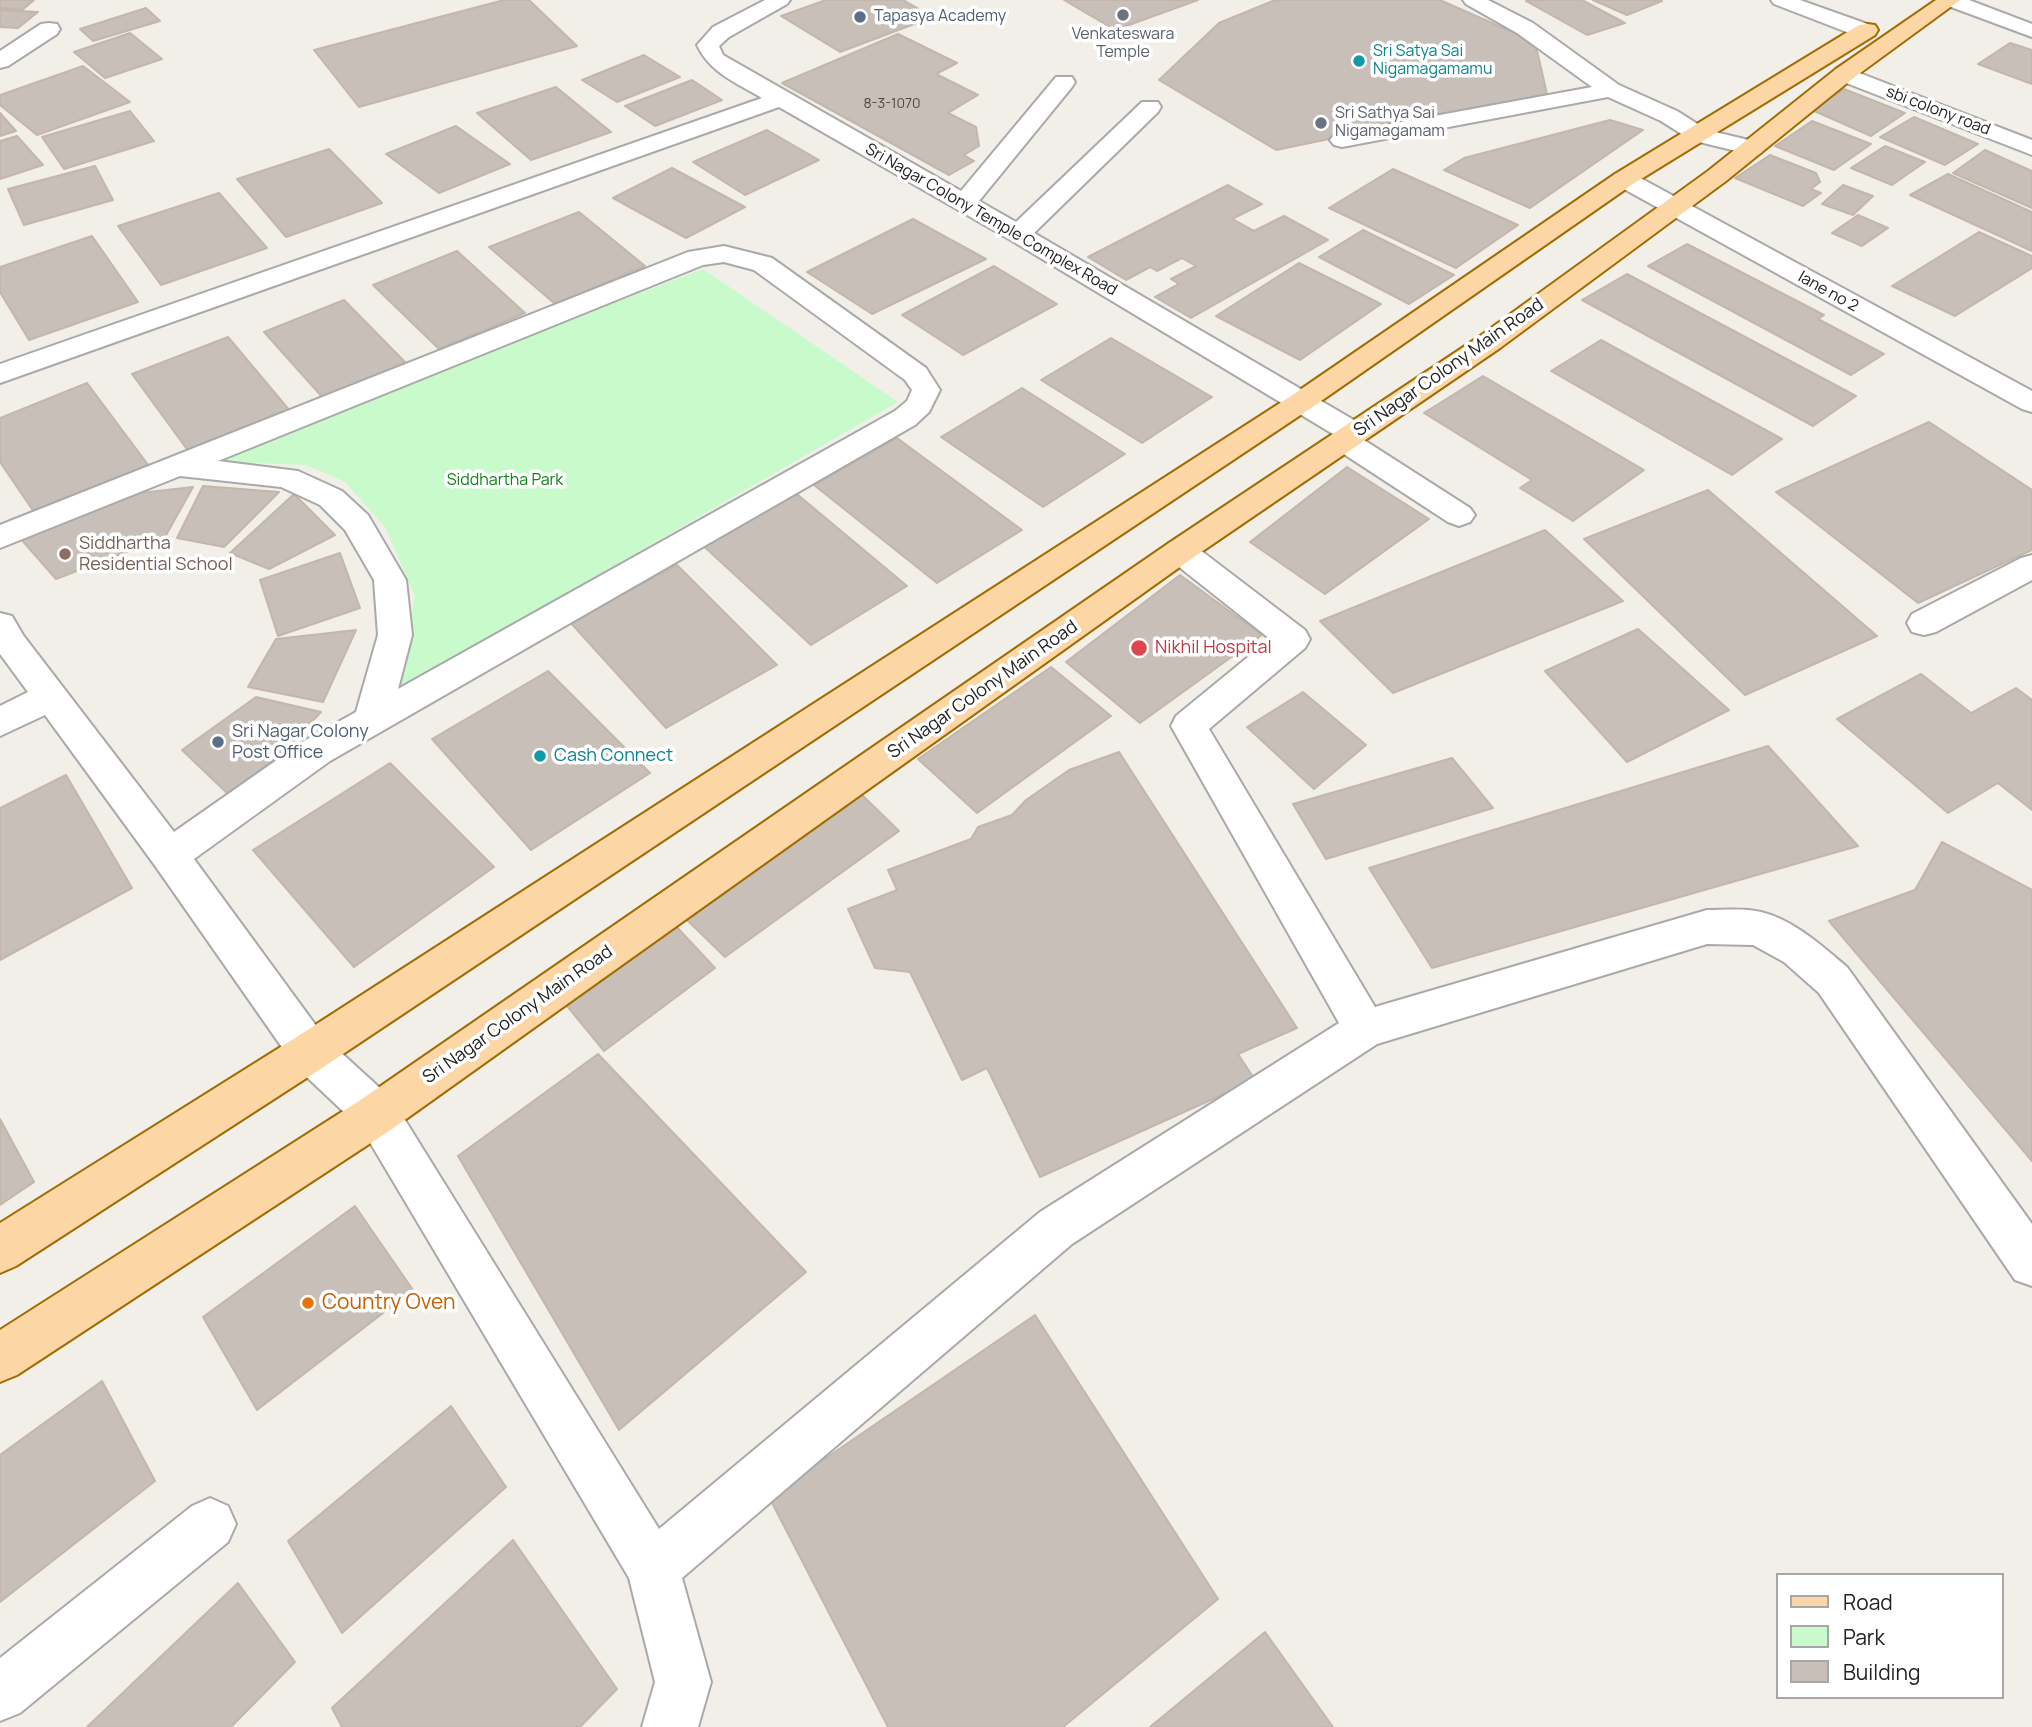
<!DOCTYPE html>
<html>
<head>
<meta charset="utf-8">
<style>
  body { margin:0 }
  #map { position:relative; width:2032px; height:1727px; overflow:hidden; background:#f2efe9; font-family:Manrope,sans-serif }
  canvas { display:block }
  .legend { position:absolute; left:1776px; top:1573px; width:228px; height:126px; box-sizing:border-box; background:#fff; border:2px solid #a7a7a7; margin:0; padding:9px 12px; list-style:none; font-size:21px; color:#222 }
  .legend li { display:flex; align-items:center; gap:14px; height:35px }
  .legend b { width:35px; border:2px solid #a7a7a7 }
</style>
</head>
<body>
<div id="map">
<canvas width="2032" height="1727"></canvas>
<ul class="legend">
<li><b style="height:9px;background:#fcd6a4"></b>Road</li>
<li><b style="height:19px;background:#c8facc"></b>Park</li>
<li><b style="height:19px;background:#c7bfb8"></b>Building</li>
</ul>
</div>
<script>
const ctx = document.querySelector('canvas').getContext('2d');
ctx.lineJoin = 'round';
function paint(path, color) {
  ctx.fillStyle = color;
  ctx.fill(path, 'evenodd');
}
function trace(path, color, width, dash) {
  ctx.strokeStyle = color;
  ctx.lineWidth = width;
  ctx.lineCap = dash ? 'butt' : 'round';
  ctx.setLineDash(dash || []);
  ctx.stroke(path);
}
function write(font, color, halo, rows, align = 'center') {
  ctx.font = font + ' Manrope,sans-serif';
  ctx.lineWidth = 7;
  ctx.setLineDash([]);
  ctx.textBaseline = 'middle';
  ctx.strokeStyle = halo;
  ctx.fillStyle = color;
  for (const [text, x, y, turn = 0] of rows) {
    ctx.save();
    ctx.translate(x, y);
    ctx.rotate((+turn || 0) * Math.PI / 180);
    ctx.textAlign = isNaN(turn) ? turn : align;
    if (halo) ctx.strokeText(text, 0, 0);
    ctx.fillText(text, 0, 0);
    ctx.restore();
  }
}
const park = new Path2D(`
  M703,269L898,402L395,692L415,596L385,527L345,482L306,465L203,461Z`);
const building = new Path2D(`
  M0,0H34L22,10L0,8Z
  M504,0H529L577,46L359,107L314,50Z
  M826,0H903L933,17L840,52L781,16Z
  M1064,0H1198L1115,30Z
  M1275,0H1440L1535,42L1547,94L1276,150L1159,80L1219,23Z
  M1530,0H1582L1625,23L1587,35L1526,1Z
  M1593,0H1660L1662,1L1627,15Z
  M146,8L160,21L93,41L80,29Z
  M0,10L38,12L18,28L0,27Z
  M130,33L162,59L105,78L74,52Z
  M898,34L957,63L936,74L978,95L948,113L976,127L979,146L964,155L974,161L949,175L782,83Z
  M2010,43L2032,50V84L1978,64Z
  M644,55L680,77L617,102L582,80Z
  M83,66L130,102L37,135L0,105V95Z
  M692,80L722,100L655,126L625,106Z
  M556,87L611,132L531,160L477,113Z
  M1844,89L1905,113L1871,136L1812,110Z
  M130,111L154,141L64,169L42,137Z
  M0,113L16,131L0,136Z
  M1914,117L1978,144L1945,165L1880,137Z
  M1610,120L1643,130L1530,208L1444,170L1464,158Z
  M1812,121L1871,144L1834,170L1775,146Z
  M456,126L510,164L439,193L386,154Z
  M767,130L819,160L745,195L693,162Z
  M17,136L43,165L0,179V141Z
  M1885,146L1925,162L1892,185L1851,168Z
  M329,149L382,203L286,237L237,179Z
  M1985,150L2032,171V208L1953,173Z
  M1770,155L1816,173L1820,182L1811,189L1821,193L1803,206L1735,178Z
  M95,166L113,200L24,225L8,189Z
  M672,168L745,207L686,238L613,198Z
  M1393,169L1518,225L1456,268L1329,208Z
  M1948,174L2032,212V251L1910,195Z
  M1228,185L1262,204L1232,219L1254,231L1284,216L1328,240L1191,318L1155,297L1179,284L1171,279L1196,266L1182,258L1157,271L1150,267L1126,280L1088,257Z
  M1843,185L1873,196L1853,215L1822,204Z
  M219,193L267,248L161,285L118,226Z
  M579,212L645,266L555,304L489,247Z
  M1858,215L1888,228L1862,246L1832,233Z
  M913,219L986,259L872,314L807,272Z
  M1363,230L1454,275L1409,304L1319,257Z
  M1979,232L2032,256V268L1955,316L1892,286Z
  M92,236L138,302L29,340L0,292V267Z
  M1687,244L1824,315L1818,319L1884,354L1851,375L1648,266Z
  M457,251L525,313L439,349L373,285Z
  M1299,263L1381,304L1300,360L1216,316Z
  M994,266L1057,304L963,355L902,315Z
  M1627,274L1856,396L1813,426L1582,300Z
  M344,300L406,363L324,399L264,332Z
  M228,337L290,411L189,452L132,374Z
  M1111,338L1212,397L1142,443L1041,380Z
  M1601,340L1782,439L1732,475L1551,371Z
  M1483,376L1644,470L1573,521L1520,488L1532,480L1424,413Z
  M87,383L149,466L36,515L0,462V418Z
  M1022,388L1125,454L1043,507L941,437Z
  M1929,422L2032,490V550L1918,603L1776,492Z
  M897,438L1022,530L937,583L814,485Z
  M1347,467L1429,519L1325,594L1250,542Z
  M203,486L279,492L224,547L177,538Z
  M193,487L165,537L56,579L20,538L140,493Z
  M792,490L907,586L811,645L698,541Z
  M1708,490L1877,636L1745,695L1584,539Z
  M294,494L335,535L269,569L230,553Z
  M1545,530L1623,601L1393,693L1320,621Z
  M340,553L360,608L278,636L260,580Z
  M677,565L777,665L666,728L570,622Z
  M1180,575L1262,635L1140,723L1066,662Z
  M1638,629L1729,710L1627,762L1545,671Z
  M356,630L323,702L248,687L276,639Z
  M1051,667L1111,716L977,813L918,759Z
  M548,671L650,773L531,850L432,739Z
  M1921,674L1971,713L2016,688L2032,700V810L1998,783L1948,813L1837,719Z
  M1303,692L1366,745L1314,789L1247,727Z
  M256,697L321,712L283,752L229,795L182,750Z
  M1768,746L1858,846L1432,968L1369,868Z
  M1119,752L1297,1028L1238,1054L1255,1080L1040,1177L987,1068L962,1080L910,972L875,968L848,909L897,890L888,870L971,839L978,827L1012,815L1026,800L1069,770Z
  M1452,758L1493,808L1326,859L1293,804Z
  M390,763L494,867L354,967L253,850Z
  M66,775L132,888L0,960V808Z
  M859,792L899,831L725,957L685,918Z
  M1942,842L2032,890V1161L1829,921L1915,890Z
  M673,923L715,968L604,1051L563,1001Z
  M598,1054L806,1272L619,1430L458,1156Z
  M0,1119L34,1182L0,1205Z
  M355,1206L413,1290L257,1410L203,1317Z
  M1035,1315L1218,1599L1063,1727H888L769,1497Z
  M102,1381L155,1481L0,1602V1455Z
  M451,1406L506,1487L342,1633L288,1541Z
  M513,1540L617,1689L580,1727H342L332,1708Z
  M238,1583L295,1662L231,1727H87Z
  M1265,1632L1333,1727H1150Z`);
const minor = new Path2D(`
  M765,0H790L787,4L729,37L719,46L723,55L961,191L1056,77H1072L1075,82L1072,87L979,201L1016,222L1142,102H1158L1161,107L1158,112L1034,233L1364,426L1369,433L1364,440L1470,508L1475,515L1470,522L1459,526L1448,522L1333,447L1329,440L1333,434L1009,239L779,107L0,383V364L762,98C737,83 710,73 697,45L713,27Z
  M1463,0H1488L1533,23L1619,85L1677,111L1707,130L1761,143L1765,148L1761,153L1753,155L1691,140L1661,121L1608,97L1342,147L1334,145L1330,140L1334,135L1342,133L1592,87L1517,33L1466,4Z
  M1771,0H1800L1873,26L1876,31L1873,36H1857L1774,4Z
  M1940,0H1969L2032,24V37L1943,4Z
  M49,23L57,24L60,29L57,34L8,66L0,68V51L41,24Z
  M1844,67L2032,140V155L1836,79L1833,74L1836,69Z
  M1624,172L1633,174L2032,391V412L2022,409L1615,184L1612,179L1615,174Z
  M724,246L772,258L926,368L940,390L929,412L915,425L330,761L194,859L325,1038L392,1099L659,1529L1040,1212L1339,1023L1171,726L1176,716L1270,639L1169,559L1164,551L1169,543L1180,540L1191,543L1305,630L1310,639L1305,648L1209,729L1375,1007L1707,910C1724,910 1745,908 1761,912C1794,920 1822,946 1847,967L2032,1224V1286L2015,1280L1819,993L1784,962L1753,945L1707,944L1377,1044L1072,1244L682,1578L711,1682L698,1727H642L655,1682L629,1578L362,1129L295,1066L156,867L45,715L0,736V706L28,692L0,654V613L12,616L23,635L174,832L304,741L356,712L378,635L374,580L345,530L320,505L281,487L180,476L0,548V525L688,252ZM724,262L754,270L905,380L912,390L907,401L895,411L398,689L412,635L406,580L368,515L342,491L298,471L218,461L703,265Z
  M2032,555V580L1936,632L1924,635L1912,632L1907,623L1912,614L2021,558Z
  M210,1498L228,1506L236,1524L228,1542L20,1713L0,1721V1658L192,1506Z`);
const major = new Path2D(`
  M1936,0H1960L1852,79L1726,181L1500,348L1191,559L392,1129L17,1375L0,1382V1330L362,1099L1169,543L1480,336L1708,171L1836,69Z
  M1867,24L1875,25L1878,30L1875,35L1633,184L1311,408L325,1066L16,1266L0,1273V1223L295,1038L1291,396L1615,174L1859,25Z`);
const markers = [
  [1123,15,7,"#6b7280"],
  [860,17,7,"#5c6f8a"],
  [1359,61,7,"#0f9aa8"],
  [1321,123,7,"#6b7280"],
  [65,554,7,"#8d6e63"],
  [1139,648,9,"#e0444e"],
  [218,742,7,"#5c6f8a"],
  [540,756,7,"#0f9aa8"],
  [308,1303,7,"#e8710a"]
];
const numberNames = [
  ["8-3-1070",892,104]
];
const farServicenames = [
  ["Tapasya Academy",874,17]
];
const farWorshipnames = [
  ["Venkateswara",1123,35],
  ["Temple",1123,53],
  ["Sri Sathya Sai",1335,114,"left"],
  ["Nigamagamam",1335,132,"left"]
];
const farCulturenames = [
  ["Sri Satya Sai",1373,52],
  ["Nigamagamamu",1373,70]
];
const farStreetnames = [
  ["sbi colony road",1938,111,21],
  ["Sri Nagar Colony Temple Complex Road",991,220,30],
  ["lane no 2",1828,292,29]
];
const farParknames = [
  ["Siddhartha Park",505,481]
];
const streetNames = [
  ["Sri Nagar Colony Main Road",1449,368,-35],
  ["Sri Nagar Colony Main Road",983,690,-35],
  ["Sri Nagar Colony Main Road",518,1015,-35]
];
const educationNames = [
  ["Siddhartha",79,544],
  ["Residential School",79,565]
];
const healthNames = [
  ["Nikhil Hospital",1155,648]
];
const serviceNames = [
  ["Sri Nagar Colony",232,732],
  ["Post Office",232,753]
];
const cultureNames = [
  ["Cash Connect",554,756]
];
const nearFoodnames = [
  ["Country Oven",322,1303]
];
paint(park, '#c8facc');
paint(building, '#c7bfb8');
trace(building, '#c4b6ab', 2);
trace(minor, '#a9a9a9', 4);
trace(major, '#a06b00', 4);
paint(minor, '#fff');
paint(major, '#fcd6a4');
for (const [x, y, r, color] of markers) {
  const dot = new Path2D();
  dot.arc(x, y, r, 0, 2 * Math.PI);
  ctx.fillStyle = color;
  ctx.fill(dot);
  trace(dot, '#fff', 2.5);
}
write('14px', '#4b4948', null, numberNames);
write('16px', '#4e5e75', '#fff', farServicenames, 'left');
write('16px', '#5b616d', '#fff', farWorshipnames);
write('16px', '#0d838f', '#fff', farCulturenames, 'left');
write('16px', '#222', '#fff', farStreetnames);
write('16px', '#0c8416', '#fff', farParknames);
write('18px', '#222', '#fff', streetNames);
write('18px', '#785e54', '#fff', educationNames, 'left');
write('18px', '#be3a42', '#fff', healthNames, 'left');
write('18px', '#4e5e75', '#fff', serviceNames, 'left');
write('18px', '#0d838f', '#fff', cultureNames, 'left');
write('21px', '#c56008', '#fff', nearFoodnames, 'left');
</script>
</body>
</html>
